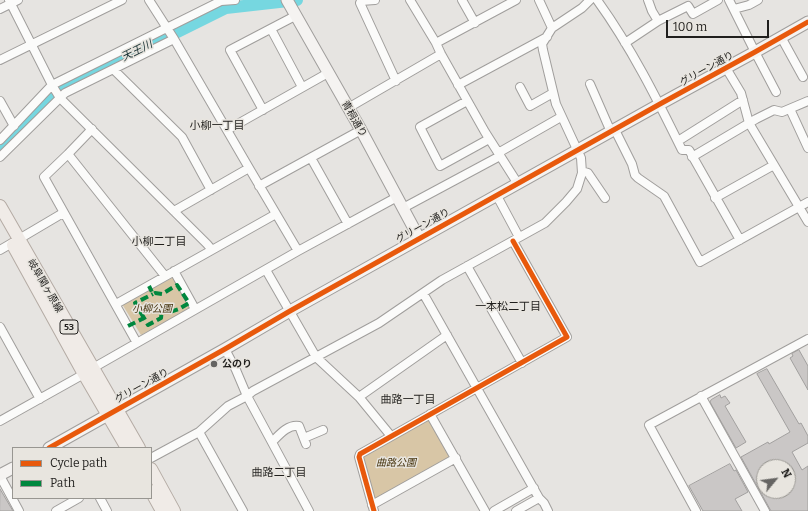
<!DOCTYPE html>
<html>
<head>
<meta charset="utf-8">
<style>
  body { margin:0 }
  #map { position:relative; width:808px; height:511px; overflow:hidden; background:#e6e4e1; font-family:Bitter,serif }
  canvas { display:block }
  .legend { position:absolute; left:12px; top:447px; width:140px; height:52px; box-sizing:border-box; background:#e8e5df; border:1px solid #989691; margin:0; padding:5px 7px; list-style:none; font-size:12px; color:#201f1d }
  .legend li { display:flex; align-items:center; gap:8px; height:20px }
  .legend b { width:20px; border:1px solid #989691 }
  .north { position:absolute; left:756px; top:459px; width:40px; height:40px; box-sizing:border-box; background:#e8e5df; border:1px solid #989691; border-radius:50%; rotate:61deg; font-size:11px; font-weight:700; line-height:16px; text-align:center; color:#201f1d }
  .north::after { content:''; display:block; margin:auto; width:14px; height:18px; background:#656462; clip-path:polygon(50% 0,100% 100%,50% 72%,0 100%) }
  .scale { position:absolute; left:666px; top:20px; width:103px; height:18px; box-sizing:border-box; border:2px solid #201f1d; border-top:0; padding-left:5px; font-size:12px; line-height:14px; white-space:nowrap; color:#201f1d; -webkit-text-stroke:3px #e8e5df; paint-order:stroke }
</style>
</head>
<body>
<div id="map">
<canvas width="808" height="511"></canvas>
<ul class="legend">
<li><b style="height:5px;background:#e8590c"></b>Cycle path</li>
<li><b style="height:5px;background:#00873e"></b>Path</li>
</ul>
<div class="north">N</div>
<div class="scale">100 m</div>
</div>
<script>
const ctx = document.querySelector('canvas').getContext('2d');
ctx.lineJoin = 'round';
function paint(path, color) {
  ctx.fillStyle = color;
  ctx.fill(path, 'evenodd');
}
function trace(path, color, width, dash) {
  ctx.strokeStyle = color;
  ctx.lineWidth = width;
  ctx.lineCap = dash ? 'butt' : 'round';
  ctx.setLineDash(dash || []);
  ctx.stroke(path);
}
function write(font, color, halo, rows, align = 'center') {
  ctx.font = font + ' Bitter,"Noto Sans JP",serif';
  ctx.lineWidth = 3;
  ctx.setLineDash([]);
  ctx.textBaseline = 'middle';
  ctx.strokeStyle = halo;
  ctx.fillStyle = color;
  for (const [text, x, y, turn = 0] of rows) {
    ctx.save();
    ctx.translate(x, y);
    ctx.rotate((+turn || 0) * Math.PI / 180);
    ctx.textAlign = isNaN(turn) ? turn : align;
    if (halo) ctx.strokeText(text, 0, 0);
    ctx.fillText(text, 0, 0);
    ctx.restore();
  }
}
const green = new Path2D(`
  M174,277L191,308L141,335L122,304Z
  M428,419L430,420L450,454L449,458L377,500L374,497L363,459L364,455Z`);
const river = new Path2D(`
  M0,149L55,95L73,84L226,8L297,0`);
const building = new Path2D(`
  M799,350L808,366V390L790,358L793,356L792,354Z
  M767,369L799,424L801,423L808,436V443L792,452L802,470L808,466V511H771L741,457L768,442L769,444L790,432L757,374ZM764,467H788V491H764Z
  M720,395L721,398L725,396L730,403L725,406L746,442L736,448L710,402L711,400Z
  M730,464L734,471L736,470L748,492L735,499L742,511H703L689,486Z
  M0,489L10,506L13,511H0Z`);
const street = new Path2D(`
  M9,0L52,85L60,98L207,244L212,250
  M149,0L174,39L249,168L298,251
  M375,0L361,1L360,3L396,81
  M410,0L436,43L441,54L485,132L518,184
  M462,0L475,23
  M597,0C631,47 657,99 682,150H689L740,240
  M648,0L652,11L658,21
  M729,0L755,52L776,92
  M0,9L18,0
  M734,9L749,5L758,0
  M552,28L582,8L590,0
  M271,29L302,87
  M781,37L803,77
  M436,43L516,0
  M625,43L658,21L688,6L693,14L718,0
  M0,60L122,0
  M726,68L741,93L749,123L808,222
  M114,70L182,137L211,190
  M590,84L611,132
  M458,85L547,37
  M520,87L530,106L553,93
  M0,101L14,126
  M467,101L420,127L440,166L489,139
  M348,108L441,54
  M790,109L808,148
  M263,110L230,50L295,16
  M92,129L68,154L44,177L137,343
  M227,130L328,73
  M615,130L632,164L635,175L638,178L664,196L700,262L808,202
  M0,140L52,85L221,1L235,0
  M678,141L743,100
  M498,153L561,117
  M68,154L165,276
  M0,157L65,93L174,39
  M692,157L756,119L774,110L782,112L808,101
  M311,158L348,224
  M582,171L588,173L605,198
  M259,186L361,130
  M497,196L519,237
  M715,198L774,165
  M403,208L500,156
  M174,211L249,168
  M19,239L63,213
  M0,250L12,243
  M467,266L522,363
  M266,270L316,357L359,397L391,436
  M174,271L195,309
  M423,293L539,498L544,503L548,511
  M116,304L276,214
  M0,327L40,399
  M225,349L236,370L247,396L309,511
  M93,368L298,251L397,197
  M701,396L765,511
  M359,397L447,335
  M430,414L485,511
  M0,421L84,374
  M199,432L243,511
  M304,438L323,430
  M272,442C279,435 288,424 299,426L306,444
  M151,458L199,432L228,406L247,396L253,391L379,323L442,280L545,223L566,202L577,189L582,173L581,158L556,104L543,50L542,44L552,28L539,0
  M0,476L19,511
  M100,498L107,511
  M372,505L456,458
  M56,511L79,498
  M374,511L359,457L360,454L567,337L513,241
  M494,511L534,488
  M516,511L539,498
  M696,511L649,425L808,339`);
const secondary = new Path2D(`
  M287,0L361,130L419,238
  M49,448L225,349L290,311L660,104L755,52L808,22
  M0,475L13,468`);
const primary = new Path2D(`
  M0,206L139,448
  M13,245L84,374L127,448
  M151,469L174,511
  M151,491L162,511`);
const quiet = new Path2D(`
  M144,318L135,303L153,294
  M128,326L144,318L148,325L161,318L162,308L170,312L179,309L189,303L177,285L162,294L155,293L153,294L149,286`);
const cycleway = new Path2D(`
  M49,448L225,349L290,311L660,104L755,52L808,22
  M374,511L359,457L360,454L567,337L513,241`);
const markers = [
  [214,364,4,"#656462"]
];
const shields = [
  [69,327,18]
];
const shieldNames = [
  ["53",69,327]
];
const streetNames = [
  ["グリーン通り",707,69,-29],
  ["青桐通り",354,119,60],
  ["グリーン通り",423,226,-29],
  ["岐阜関ヶ原線",45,286,60],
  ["グリーン通り",142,386,-29]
];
const parkNames = [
  ["小柳公園",152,309],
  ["曲路公園",396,463]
];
const poiNames = [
  ["公のり",222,364]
];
const waterNames = [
  ["天王川",137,51,-26]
];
const neighbourhoodNames = [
  ["小柳一丁目",217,126],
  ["小柳二丁目",159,242],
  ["一本松二丁目",508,307],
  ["曲路一丁目",408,400],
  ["曲路二丁目",279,473]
];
paint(green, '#d8c6a6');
trace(river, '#76d7e0', 12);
paint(building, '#cac7c6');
trace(building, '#a2a09f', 1);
trace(street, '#a09e9c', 10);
trace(secondary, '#a09e9c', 13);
trace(primary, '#b4aba4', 14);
trace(street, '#fbfbfa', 8);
trace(secondary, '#f5f3f1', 11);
trace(primary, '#f0ebe7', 12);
trace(quiet, '#00873e', 4, [8, 4]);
trace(cycleway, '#e8590c', 5);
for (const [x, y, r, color] of markers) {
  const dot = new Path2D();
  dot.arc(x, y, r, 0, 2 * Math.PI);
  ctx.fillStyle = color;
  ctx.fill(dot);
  trace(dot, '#e8e5df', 1.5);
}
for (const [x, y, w] of shields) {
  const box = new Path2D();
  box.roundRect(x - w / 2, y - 7, w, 14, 3);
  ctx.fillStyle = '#e8e5df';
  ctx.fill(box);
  trace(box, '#201f1d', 1);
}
write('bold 9px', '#201f1d', null, shieldNames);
write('10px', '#201f1d', '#e8e5df', streetNames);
write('italic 10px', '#46340e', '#e8e5df', parkNames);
write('bold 10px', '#201f1d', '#e8e5df', poiNames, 'left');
write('italic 11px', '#21393b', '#e8e5df', waterNames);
write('11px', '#201f1d', '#e8e5df', neighbourhoodNames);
</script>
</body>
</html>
